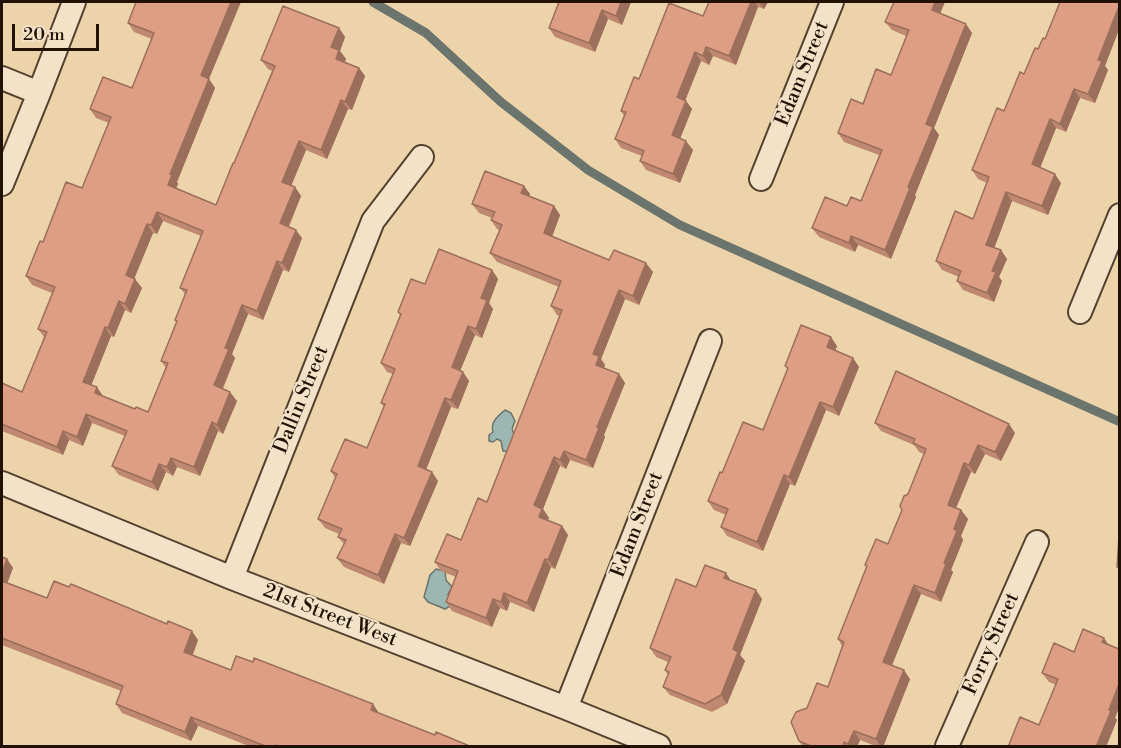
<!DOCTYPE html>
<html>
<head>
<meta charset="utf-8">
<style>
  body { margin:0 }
  #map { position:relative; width:1121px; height:748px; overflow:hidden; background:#ecd3aa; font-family:"Libre Bodoni",serif }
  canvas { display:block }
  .frame { position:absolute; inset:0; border:3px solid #221206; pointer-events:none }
  .scale { position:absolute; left:12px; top:24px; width:87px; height:27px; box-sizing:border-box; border:3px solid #221206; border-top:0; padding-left:8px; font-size:18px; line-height:21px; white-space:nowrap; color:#221206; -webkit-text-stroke:4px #f3e2c8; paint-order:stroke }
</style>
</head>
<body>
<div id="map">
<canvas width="1121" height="748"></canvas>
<div class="frame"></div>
<div class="scale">20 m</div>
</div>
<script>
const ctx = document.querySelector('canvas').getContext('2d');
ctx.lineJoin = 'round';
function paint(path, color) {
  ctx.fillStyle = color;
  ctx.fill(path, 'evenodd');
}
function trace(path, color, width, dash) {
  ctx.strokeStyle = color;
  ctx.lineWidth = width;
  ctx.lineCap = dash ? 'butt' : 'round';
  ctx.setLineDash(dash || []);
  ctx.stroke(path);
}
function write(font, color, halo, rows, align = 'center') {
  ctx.font = font + ' "Libre Bodoni",serif';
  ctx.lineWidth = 4.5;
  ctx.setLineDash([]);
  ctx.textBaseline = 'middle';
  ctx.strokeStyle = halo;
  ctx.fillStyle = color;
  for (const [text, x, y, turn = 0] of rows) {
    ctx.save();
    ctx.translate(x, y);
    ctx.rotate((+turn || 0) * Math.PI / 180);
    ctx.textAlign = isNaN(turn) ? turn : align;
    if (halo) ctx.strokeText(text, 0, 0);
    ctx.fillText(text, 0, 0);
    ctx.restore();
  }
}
const water = new Path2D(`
  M505,410L511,413L515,421C513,426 510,430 515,435L511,452L503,451L501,441L497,439L493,442L489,441V435L493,432C490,422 498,416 505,410Z
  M436,569L445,571L446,580L452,587L448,594L452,605L445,609L428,602L424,597L430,575Z`);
const stream = new Path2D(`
  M373,2L426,33L501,102L588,170L680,225L1120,422`);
const minor = new Path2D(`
  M2,78L39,93
  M761,179L832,2
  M2,184L39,93L74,2
  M1080,312L1120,215
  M2,483L232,578L566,708L659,746
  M232,578L373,221L422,157
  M566,708L710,341
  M947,746L1037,542`);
const wall = new Path2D(`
  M136,2L209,79L215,88L177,182L178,184L176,188L216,205L272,71L268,69L261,60L339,28L345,37L340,51L346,59L345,62L359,68L365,76L352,110L348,109L327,159L306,150L291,186L295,187L301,196L289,227L302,238L289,272L283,270L263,320L248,314L232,354L235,358L223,389L237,401L223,434L218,431L200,476L177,467L173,476L166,472L158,491L119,475L112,466L125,436L92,423L83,446L69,440L63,455L2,431V383L22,392L44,337L38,329L52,293L32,285L26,276L43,242L82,188L109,123L96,118L90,109L132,88L152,39L134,32L128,23ZM163,221L201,236L180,288L185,294L175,320L176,322L161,361L166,368L148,412L135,409L103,396L91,385L111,336L114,337L125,310L131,313L142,288L134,279L153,233L157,234Z
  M556,2H631L622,25L608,19L595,52L555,37L549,28L558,4Z
  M709,2H768L764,9L758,7L736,65L713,56L709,65L701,61L685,100L692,109L680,138L693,150L680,183L646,170L640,161L642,156L621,148L615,139L624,116L621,111L639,79L703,16Z
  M940,14L972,33L934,128L939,135L915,195L916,197L891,259L858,245L855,252L819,237L812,228L847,206L861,201L879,155L844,142L838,133L863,104L891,75L906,36L892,30L885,22Z
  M1105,66L1108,70L1095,103L1080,98L1066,132L1056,128L1040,168L1061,183L1048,215L1012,201L994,248L1007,259L999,277L1002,281L994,302L963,290L957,281L959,277L942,270L936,261L973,219L987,183L978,179L972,170L1024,74Z
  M524,186L530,194L529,196L554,206L560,215L552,237L609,260L653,272L639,305L625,299L601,359L605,365L604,368L619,374L625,383L604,435L605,437L593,468L570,460L566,469L560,466L543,509L549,518L548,520L562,526L568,535L555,569L551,567L534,612L510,602L507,611L500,608L492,627L452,611L446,602L456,577L441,571L435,562L461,540L487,502L560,316L557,315L551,306L559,287L497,262L490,253L499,230L497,229L491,220L492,218L479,213L472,204Z
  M492,270L498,279L489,303L493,309L482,338L475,335L460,371L463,372L469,381L458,409L451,407L426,469L438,481L410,546L401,543L384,584L344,567L337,558L344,544L338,537L339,534L325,528L318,519L335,478L331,471L367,448L384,407L381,403L393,374L387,372L381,363L400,316L398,312L425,284Z
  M837,346L835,351L853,358L859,367L839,416L826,410L795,486L790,484L763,551L727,536L721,527L726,515L714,510L708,501L722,473L763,430L788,370L785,366Z
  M875,423L1015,433L1001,461L985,454L975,474L971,472L956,508L961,510L968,519L961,536L963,540L951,570L953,572L941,602L921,594L892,665L910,679L883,747H878L860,740L857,747H803L799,741L807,708L828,687L842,646L838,639L867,567L865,565L888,544L924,454L919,452L914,445L881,431Z
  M2,557L7,559L13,568L7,583L47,598L198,640L193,655L231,670L253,662L373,704L378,713L435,735L472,747H251L198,726L191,741L122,713L116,704L121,691L2,645Z
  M731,580L762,599L740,655L745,661L727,704L712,712L670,695L663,687L668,675L665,670L668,662L656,657L650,648L696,587Z
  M1054,643L1117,720L1106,747H1008L1039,725L1056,685L1049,682L1042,673Z`);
const shadedWall = new Path2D(`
  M231,2H241L209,79L215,88L177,182L178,184L174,194L168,185L170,174L201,75Z
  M621,2H631L622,25L616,16Z
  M751,2H755L758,7L736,65L729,56Z
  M759,2H768L764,9Z
  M935,2H945L938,19L932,10Z
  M1119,6V30L1105,66L1108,70L1095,103L1088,94L1098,60Z
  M602,10L608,19L595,52L589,43Z
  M966,24L972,33L934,128L939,135L915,195L916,197L891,259L885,250L926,124Z
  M339,28L345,37L340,51L346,59L343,68L336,59L331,47Z
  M706,47L713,56L709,65L703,56Z
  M695,52L701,61L683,106L677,97Z
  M359,68L365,76L352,110L345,102Z
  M1074,89L1080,98L1066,132L1060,124Z
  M341,100L348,109L327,159L321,150Z
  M686,101L692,109L678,144L672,135Z
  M1050,119L1056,128L1038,173L1032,164Z
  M299,141L306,150L289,191L282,182Z
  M686,141L693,150L680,183L673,174Z
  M1055,174L1061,183L1048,215L1042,206Z
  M524,186L530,194L527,202L521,193Z
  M295,187L301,196L286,232L280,223Z
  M1006,192L1012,201L992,254L986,245Z
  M554,206L560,215L550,242L544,233Z
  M157,212L163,221L157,234L151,225Z
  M147,224L153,233L132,284L126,275Z
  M296,230L302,238L289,272L282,263Z
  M851,236L858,245L855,252L849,243Z
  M1001,250L1007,259L999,277L1002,281L994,302L987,293L992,271Z
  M277,261L283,270L263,320L257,311Z
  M646,263L653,272L639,305L633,296Z
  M492,270L498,279L489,303L493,309L482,338L476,329L481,298Z
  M135,279L142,288L131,313L125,304Z
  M619,290L625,299L601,359L605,365L602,374L596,365L593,354Z
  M119,301L125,310L114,337L108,328Z
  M242,305L248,314L232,354L235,358L220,394L214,385L225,348Z
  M468,326L475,335L458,376L452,367Z
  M105,327L111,336L89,391L83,382Z
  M831,337L837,346L833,356L827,347Z
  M853,358L859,367L839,416L833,407Z
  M463,372L469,381L458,409L451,400Z
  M619,374L625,383L604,435L605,437L593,468L586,460L597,427Z
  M97,387L103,396L95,393Z
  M230,392L237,401L223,434L217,425Z
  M445,398L451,407L424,475L418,466Z
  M820,402L826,410L795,486L789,477Z
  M86,414L92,423L83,446L77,437Z
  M212,422L218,431L200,476L194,467Z
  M1009,424L1015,433L1001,461L995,452Z
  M63,431L69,440L63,455L57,447Z
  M978,445L985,454L975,474L969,465Z
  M564,451L570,460L566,469L560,460Z
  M554,457L560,466L543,509L549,518L545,526L539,517L534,505Z
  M171,458L177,467L173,476L167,467Z
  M964,463L971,472L954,513L948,505Z
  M159,464L166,472L158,491L152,482Z
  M432,472L438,481L410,546L404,538Z
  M784,475L790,484L763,551L757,542Z
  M961,510L968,519L961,536L963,540L951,570L953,572L941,602L935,593L954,529Z
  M562,526L568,535L555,569L548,560Z
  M395,534L401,543L384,584L378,575Z
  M7,559L13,568L5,589L2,585V573Z
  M545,559L551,567L534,612L527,603Z
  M726,573L732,582L724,578Z
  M914,585L921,594L890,670L883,662Z
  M756,590L762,599L740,655L745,661L727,704L721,695L733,649Z
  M504,593L510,602L507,611L501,602Z
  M493,599L500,608L492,627L486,618Z
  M192,631L198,640L190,661L184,652Z
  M1104,638L1110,647L1102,642Z
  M904,670L910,679L883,747H881L876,739Z
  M1119,684V708L1115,718L1117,720L1106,747H1096L1109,710Z
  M373,704L379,713L371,710Z
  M191,717L198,726L191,741L185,732Z
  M854,731L860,740L857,747H850L848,744Z`);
const building = new Path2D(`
  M136,2H231L201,75L209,79L170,174L172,175L168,185L216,205L233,163H234L275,66L261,60L283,6L339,28L331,47L339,50L336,59L359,68L345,102L341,100L321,150L299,141L282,182L295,187L280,223L296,230L282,263L277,261L257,311L242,305L225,348L229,349L214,385L230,392L217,425L212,422L194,467L171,458L167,467L159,464L152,482L112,466L127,431L86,414L77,437L63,431L57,447L2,424V383L22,392L47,332L38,329L55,287L26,276L40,241L43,242L66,182L82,188L111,117L90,109L103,77L132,88L154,33L128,23ZM157,212L203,231L180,288L187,290L175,320L177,321L161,361L168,363L148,412L136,407L135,409L95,393L97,387L83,382L105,327L108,328L119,301L125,304L135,279L126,275L147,224L151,225Z
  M559,2H621L616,16L602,10L589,43L549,28Z
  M709,2H751L729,56L706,47L703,56L695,52L677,97L686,101L672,135L686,141L673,174L640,161L644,151L615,139L626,112L621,111L634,77L639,79L669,3L703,16Z
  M894,2H935L932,10L966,24L926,124L933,127L908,187L910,188L885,250L851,236L849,243L812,228L825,197L847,206L851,197L861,201L882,150L838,133L851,99L863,104L876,69L891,75L909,30L885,22Z
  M1060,2H1119V6L1098,60L1102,61L1088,94L1074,89L1060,124L1050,119L1032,164L1055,174L1042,206L1006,192L986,245L1001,250L992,271L996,272L987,293L957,281L961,271L936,261L955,211L973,219L989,177L972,170L997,108L1004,111L1020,72L1024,74L1035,48L1038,49L1043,38L1045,39Z
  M485,171L524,186L521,193L554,206L544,233L609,260L614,250L646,263L633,296L619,290L593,354L599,356L596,365L619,374L597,427L599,428L586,460L564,451L560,460L554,457L534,505L542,509L539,517L562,526L548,560L545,559L527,603L504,593L501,602L493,599L486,618L446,602L458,571L435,562L447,534L461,540L478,498L487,502L562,310L551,306L561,281L490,253L502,225L491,220L495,212L472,204Z
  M439,249L492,270L481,298L487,300L476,329L468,326L452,367L463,372L451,400L445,398L418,466L432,472L404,538L395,534L378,575L337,558L346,540L338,537L342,529L318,519L337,474L331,471L345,439L367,448L385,404L381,403L395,369L381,363L401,314L398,312L411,279L425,284Z
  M801,325L831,337L827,347L853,358L833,407L820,402L789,477L784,475L757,542L721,527L728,509L708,501L720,472L722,473L743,422L763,430L788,368L785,366Z
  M896,371L1009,424L995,452L978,445L969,465L964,463L948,505L961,510L954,529L957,531L944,563L946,564L935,593L914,585L883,662L904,670L876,739L854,731L848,744L844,742L843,747H813L799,741L791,722L796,712L807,708L817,683L828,687L844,642L838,639L867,566L865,565L876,539L888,544L902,510L900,506L904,496L908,494L926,449L913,443L915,439L875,423Z
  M1119,536V567H1117Z
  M2,557L7,559L2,573Z
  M705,565L726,573L724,578L756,590L733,649L738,652L721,695L705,704L663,687L669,672L665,670L671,657L650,648L676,579L696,587Z
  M2,581L47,598L54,581L69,587L71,584L167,624L168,621L192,631L184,652L231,670L236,656L253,662L254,658L373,704L371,710L435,735L436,732L472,747H279L276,745V747H268L191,717L185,732L116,704L123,686L2,638Z
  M1083,629L1104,638L1102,642L1119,649V684L1109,710L1111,711L1096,747H1008L1020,717L1039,725L1058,679L1042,673L1054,643L1074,652Z`);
const streetNames = [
  ["Edam Street",803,74,-68],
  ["Dallin Street",302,400,-68],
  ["Edam Street",638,525,-69],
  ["21st Street West",330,616,21],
  ["Forry Street",992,644,-66]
];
paint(water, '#9cb6b2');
trace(water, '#6b746d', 1.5);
trace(stream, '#6b746d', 9);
trace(minor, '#54422f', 26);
trace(minor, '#f3e2c8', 22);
paint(wall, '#bf8871');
paint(shadedWall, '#9b6f5c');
paint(building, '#de9e83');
trace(building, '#9b6f5c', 1.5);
write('20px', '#221206', '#f3e2c8', streetNames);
</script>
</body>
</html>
